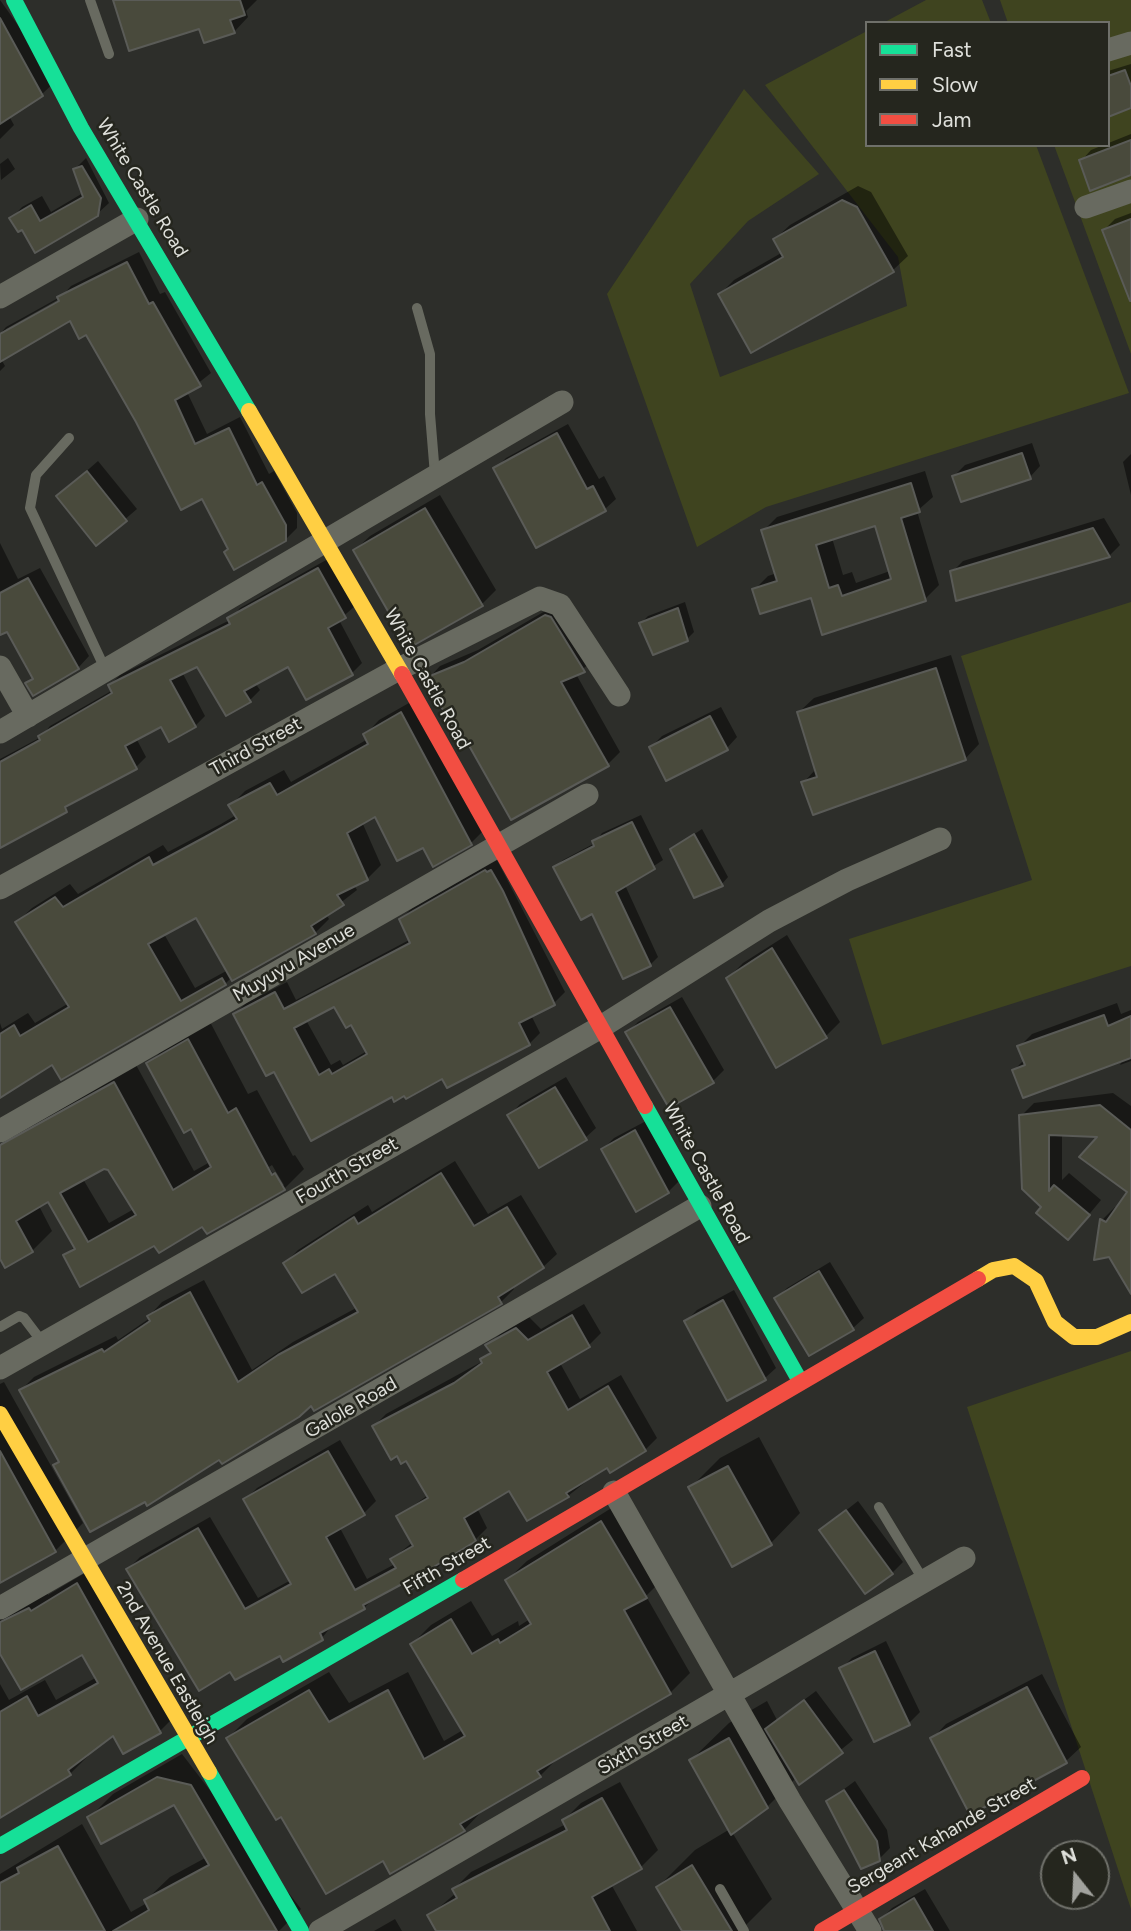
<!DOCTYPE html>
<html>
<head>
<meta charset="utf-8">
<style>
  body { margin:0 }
  #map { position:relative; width:1131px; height:1931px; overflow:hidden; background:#2d2e2a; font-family:Figtree,sans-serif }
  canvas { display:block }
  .legend { position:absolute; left:865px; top:21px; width:245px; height:126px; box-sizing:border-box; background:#25261e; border:2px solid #6f706a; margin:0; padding:9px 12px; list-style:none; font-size:21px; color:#dfe0db }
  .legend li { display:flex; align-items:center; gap:14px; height:35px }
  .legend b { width:35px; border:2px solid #6f706a }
  .north { position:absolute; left:1040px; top:1840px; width:70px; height:70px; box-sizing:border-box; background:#25261e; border:2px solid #6f706a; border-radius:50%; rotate:342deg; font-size:19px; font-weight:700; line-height:28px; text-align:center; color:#dfe0db }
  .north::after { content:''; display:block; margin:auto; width:24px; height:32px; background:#a1a29d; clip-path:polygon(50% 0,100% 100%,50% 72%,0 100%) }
</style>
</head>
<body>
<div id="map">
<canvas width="1131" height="1931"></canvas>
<ul class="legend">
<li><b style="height:9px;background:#16e098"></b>Fast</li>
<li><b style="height:9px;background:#ffcf43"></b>Slow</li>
<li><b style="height:9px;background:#f24e42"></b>Jam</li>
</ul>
<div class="north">N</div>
</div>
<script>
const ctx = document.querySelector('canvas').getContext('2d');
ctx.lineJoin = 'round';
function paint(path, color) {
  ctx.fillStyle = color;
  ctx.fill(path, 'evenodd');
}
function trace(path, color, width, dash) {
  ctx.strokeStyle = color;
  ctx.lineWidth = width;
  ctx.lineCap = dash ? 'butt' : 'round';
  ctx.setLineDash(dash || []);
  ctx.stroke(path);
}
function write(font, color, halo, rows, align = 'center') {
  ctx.font = font + ' Figtree,sans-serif';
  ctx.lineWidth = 5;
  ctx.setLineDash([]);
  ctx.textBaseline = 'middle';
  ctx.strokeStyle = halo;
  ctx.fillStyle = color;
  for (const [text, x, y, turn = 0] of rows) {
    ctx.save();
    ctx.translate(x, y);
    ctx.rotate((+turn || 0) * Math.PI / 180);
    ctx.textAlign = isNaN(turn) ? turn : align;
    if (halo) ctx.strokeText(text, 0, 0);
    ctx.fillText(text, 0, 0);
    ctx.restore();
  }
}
const green = new Path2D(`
  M926,0H982L991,23H883Z
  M1000,0H1131V354L1054,145H1108V23H1008Z
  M867,31V145H1036L1129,393L766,507L697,547L607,294L744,89L819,174L748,221L690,284L720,377L907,306L898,257L765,85Z
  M1131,602V966L882,1045L849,939L1032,880L961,656Z
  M1131,1351V1909L967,1407Z`);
const shadow = new Path2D(`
  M0,0L57,80L42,94L9,116L14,125L0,139Z
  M114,0H257L246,11L248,17L234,32L201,27Z
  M1131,64V106L1108,115V71Z
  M1131,134V172L1081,161L1091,150Z
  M8,158L15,169L1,180L0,164Z
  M86,158L109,203L97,214L22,227L12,218L22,207L42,196L51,212L83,193L75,169Z
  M858,186L871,192L908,256L893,270L752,351L720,294L734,280L783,252L775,239L790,225Z
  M1131,213V300L1104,230L1115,219Z
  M139,252L160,294L165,292L211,373L187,392L207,434L240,417L269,474L274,471L297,513V528L285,540L230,548L203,497L138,421L87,333L70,319L1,359L5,366L0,371V334L6,327L62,296L71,286ZM66,295L67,298L6,333V329Z
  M568,424L599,479L604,476L616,499L605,509L495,469L506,458Z
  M1032,443L1040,466L1030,477L954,476L965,465Z
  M1131,454V495L1123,462Z
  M98,461L137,509L96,544L58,496Z
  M925,471L933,497L917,511L939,585L925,599L812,596L754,590L768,576L777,573L763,531L777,517ZM877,524L890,571L856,583L852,572L843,575L832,538Z
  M440,495L496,590L482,604L355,550L370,536Z
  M1104,518L1120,545L1109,556L952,572L963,561Z
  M0,543L18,579L40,568L89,656L78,668L28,683L34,677L8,630L0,633Z
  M328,559L355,606L339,620L362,663L352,673L289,665L255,683L260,690L250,700L198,664L182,672L205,716L195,726L161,725L136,738L146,757L136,767L0,846V759L41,737L50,726L113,690L110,685L120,675L230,620L240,608Z
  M685,602L694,632L687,639L641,623L648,616Z
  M559,603L597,658L576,674L620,752L608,764L463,732L428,679L440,666L478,650Z
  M951,655L979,744L965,759L803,783L816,769L799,712L814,698Z
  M416,699L485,829L471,843L423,846L376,815L362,822L381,865L367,879L354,885L357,890L326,914L329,919L315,933L232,977L225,984L53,1063L0,1096V1023L2,1029L28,1013L35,1023L69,1003L17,922L32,908L70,884L78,894L163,845L168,852L221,824L236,815L231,805L245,791L284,770L291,782L368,739L365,735L379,720ZM197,916L228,970L195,988L164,934Z
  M721,707L737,737L727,748L651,747L662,736Z
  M641,815L663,860L625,885L658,957L650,965L593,911L555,868L563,860L595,843L602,833Z
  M702,829L728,877L722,884L672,849Z
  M497,860L565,992L554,1003L531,1015L540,1033L529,1044L405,1094L393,1095L275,1070L235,1014L246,1003L287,982L296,1000L411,939L401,919L412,908ZM335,1004L352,1023L367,1051L343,1065L340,1060L331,1065L306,1020Z
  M787,935L840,1022L826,1036L728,978L743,963Z
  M682,997L724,1070L713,1081L670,1106L628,1032L638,1022Z
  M1117,1003L1121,1014L1131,1010V1061L1120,1065L1123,1059L1014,1070L1024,1060L1019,1047L1032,1034Z
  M209,1020L248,1094L257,1090L293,1156L295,1155L304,1169L284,1189L155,1243L65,1256L75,1246L49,1200L39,1206L52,1231L32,1251L0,1255V1139L135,1063L194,1171L210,1162L192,1127L149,1064L169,1043ZM272,1165L284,1185H280L269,1167ZM104,1167L110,1169L134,1209L109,1223L83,1179Z
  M566,1077L596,1128L585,1138L510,1115L520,1104Z
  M1113,1093L1131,1106V1290L1102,1220L1115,1207L1118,1208L1129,1192L1101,1135L1062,1133V1180L1069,1173L1101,1200L1081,1224L1044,1207L1021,1116L1034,1103Z
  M646,1121L679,1181L668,1192L603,1149L614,1138Z
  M455,1161L488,1214L521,1195L557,1254L543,1267L512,1286L514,1289L501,1302L312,1403L145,1500L55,1466L60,1461L21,1390L34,1377L116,1336L118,1340L150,1318L149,1316L162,1302L204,1280L252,1370L293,1342L358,1307L335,1271L285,1263L298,1250L368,1205L372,1212Z
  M830,1262L864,1318L853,1328L810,1354L777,1298L787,1288Z
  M734,1290L776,1368L765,1378L686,1321L697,1310Z
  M584,1304L601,1333L589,1345L560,1363L580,1399L621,1375L657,1438L645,1450L607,1465L568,1496L510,1488L477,1508L487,1528L475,1540L440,1561L441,1564L429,1577L404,1581L375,1597L364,1608L333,1624L322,1638L284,1660L281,1654L128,1569L140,1557L210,1517L258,1598L291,1580L245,1500L257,1488L340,1440L376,1501L364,1513L340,1528L367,1579L395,1564L392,1559L413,1542L399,1516L428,1495L407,1458L374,1426L386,1414L483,1361L491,1350L488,1346L500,1334L529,1317L541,1329Z
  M4,1382L83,1523L55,1551L0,1583V1384Z
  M759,1437L800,1513L771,1543L690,1488L720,1458Z
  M858,1501L903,1562L892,1573L821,1530Z
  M621,1502L665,1577L646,1596L690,1673L670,1693L559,1757L540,1776L483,1810L464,1830L384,1859L282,1814L228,1738L247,1719L329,1672L349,1703L408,1672L444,1741L463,1730L412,1644L431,1625L471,1601L492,1636L518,1621L519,1626L530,1619L507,1580L527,1561Z
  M95,1567L177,1714L160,1731L113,1733L86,1754L88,1756L70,1774L0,1816V1684L9,1700L45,1680L56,1700L97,1677L82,1653L0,1650V1614L47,1592L48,1595Z
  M886,1641L920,1712L909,1723L875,1740L841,1669L852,1658Z
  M1042,1674L1081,1747L1066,1761L971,1812L932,1739L946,1724Z
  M816,1691L853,1740L800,1783L797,1777L767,1807L732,1832L772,1899L740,1931H684L658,1887L695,1850L730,1829L691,1760L729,1723L767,1701L777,1720Z
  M182,1754L301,1909L279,1931H0V1874L82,1824L131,1912L147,1903L146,1900L170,1877L207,1857L174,1803L89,1818L113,1794Z
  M855,1781L887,1830L890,1848L879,1859L828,1801Z
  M620,1782L658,1850L641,1867L611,1884L637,1931H438L429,1916L456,1893L454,1889L471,1872L566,1824L564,1820L581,1803Z
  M925,1889L950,1931H884L881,1919L892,1908Z
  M395,1919L402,1931H374Z`);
const building = new Path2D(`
  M113,0H240L245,15L230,20L235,33L204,43L199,29L129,51Z
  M0,18L43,96L0,124Z
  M1125,70L1131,86V108L1108,117V76Z
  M1131,140V175L1090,191L1079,160Z
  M82,166L101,198L98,216L35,253L22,230L18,232L9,218L31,205L40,221L83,197L73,169Z
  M842,200L857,207L894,272L751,353L718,294L783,257L773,239Z
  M1131,219V301H1130L1102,230Z
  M127,262L149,304L153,302L201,386L175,400L195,444L229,428L257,485L262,482L286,525V541L234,570L224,552L228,549L202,499L181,510L136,422L86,335L79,339L70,321L0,362V334L59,301L57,297Z
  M557,433L587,489L593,486L606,511L536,548L493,468Z
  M1022,453L1031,479L961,502L952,476Z
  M87,471L127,521L96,546L56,496Z
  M911,483L920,512L901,518L926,601L822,635L811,598L760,614L752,589L777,581L761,530ZM875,526L891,579L842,596L838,585L829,588L816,545Z
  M425,508L483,606L409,648L353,550Z
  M1093,528L1110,557L956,601L950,571Z
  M318,568L346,618L328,628L353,675L306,700L288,667L244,691L251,702L226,716L197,667L170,680L196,727L169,742L161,727L125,746L137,769L65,807L67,812L0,848V762L40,740L38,736L112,693L108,685L230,624L227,618Z
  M28,578L79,669L33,696L25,683L33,679L7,632L0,635V593Z
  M678,608L688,641L653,655L639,623Z
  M545,615L551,617L585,672L561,682L609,766L511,820L463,735L459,738L425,678L464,662Z
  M936,668L966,760L813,815L801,782L817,777L797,712Z
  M401,712L472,845L433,867L423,848L397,861L375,817L347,833L368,880L337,895L344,905L311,926L316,934L232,981L196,918L148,944L181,1001L222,978L226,985L61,1080L52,1065L0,1098V1034L14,1025L20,1036L69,1007L15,922L55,897L63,907L149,857L153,865L205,837L237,819L228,805L270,783L277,795L368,744L363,734Z
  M710,716L728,750L666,781L649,747Z
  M632,822L655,869L616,892L651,966L623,979L592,914L581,920L553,867L594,846L592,841Z
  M694,834L723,886L694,898L670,849Z
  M485,870L487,872L491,870L503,891L555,1005L519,1023L530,1045L447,1088L442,1079L406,1099L404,1096L394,1102L392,1097L311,1141L274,1072L266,1076L233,1014L275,992L284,1009L410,943L399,919ZM334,1007L346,1028L351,1025L367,1054L332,1074L329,1069L319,1075L294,1028Z
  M772,948L827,1038L776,1068L726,978Z
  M670,1007L714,1083L669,1108L625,1032Z
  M1104,1015L1108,1026L1131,1016V1058L1023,1098L1012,1070L1025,1065L1017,1046Z
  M188,1039L228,1113L236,1108L272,1175L275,1173L285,1190L207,1234L202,1227L159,1253L154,1246L80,1287L63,1255L75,1249L48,1202L16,1221L33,1252L5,1268L0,1259V1145L114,1082L173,1190L211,1167L191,1129L184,1133L146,1063ZM104,1169L108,1170L136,1215L88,1242L60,1193Z
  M555,1087L587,1140L539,1168L507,1115Z
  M1100,1105L1131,1130V1294L1109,1257L1094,1260L1100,1219L1106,1222L1127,1192L1079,1157L1097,1137L1049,1135V1191L1054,1185L1090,1215L1068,1240L1036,1213L1041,1207L1022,1189L1019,1115Z
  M635,1130L669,1193L636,1212L601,1149Z
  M441,1173L474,1226L507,1207L544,1268L498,1297L502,1304L314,1411L311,1406L299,1417L222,1464L219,1460L147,1506L145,1502L90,1532L53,1465L59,1462L19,1390L102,1349L104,1352L150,1321L147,1316L190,1292L238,1382L278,1355L358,1312L335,1274L302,1293L283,1263L354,1217L358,1224Z
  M819,1271L854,1330L809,1356L774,1298Z
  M723,1300L766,1380L727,1401L684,1321Z
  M572,1315L590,1347L547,1372L568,1410L608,1386L646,1451L610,1473L607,1468L566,1493L569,1497L527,1521L509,1491L464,1518L476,1541L427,1571L430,1578L410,1590L404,1583L363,1605L365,1609L320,1633L323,1640L283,1662L280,1656L235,1680L230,1672L199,1691L126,1569L198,1528L245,1609L291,1584L243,1499L328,1451L365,1515L326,1537L355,1590L396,1568L390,1559L413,1546L396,1516L428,1498L406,1461L401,1464L397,1456L391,1460L372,1426L454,1383L482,1363L480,1359L491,1353L485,1345L516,1328L528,1340Z
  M0,1451L56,1552L0,1583Z
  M728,1466L772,1545L732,1567L688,1487Z
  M846,1510L893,1574L865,1594L819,1530Z
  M601,1521L647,1598L624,1610L671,1694L537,1771L541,1777L460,1824L465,1831L390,1874L383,1861L326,1894L281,1817L276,1820L226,1738L309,1690L329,1722L388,1690L424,1759L465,1736L410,1644L451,1619L472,1654L498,1639L500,1643L531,1624L505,1580Z
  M77,1583L161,1733L123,1754L113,1736L68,1770L71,1775L0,1818V1712L27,1696L38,1716L98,1683L82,1655L21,1690L0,1654V1622L29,1608L31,1611Z
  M875,1651L910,1725L874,1742L839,1668Z
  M1027,1687L1067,1763L970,1815L930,1738Z
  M804,1700L843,1753L799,1785L765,1729Z
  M729,1738L768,1808L731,1835L689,1760Z
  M157,1777L191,1785L277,1931H113L149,1910L144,1900L209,1865L174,1805L101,1844L87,1817Z
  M844,1790L877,1841L880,1861L861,1869L826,1801Z
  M602,1798L642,1869L592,1897L610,1931H436L427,1915L457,1898L452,1889L567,1830L562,1820Z
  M58,1846L105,1931H0V1883L19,1873L17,1868Z
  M692,1865L732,1931H682L656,1887Z
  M914,1898L933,1931H884L879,1919Z`);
const lane = new Path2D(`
  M90,0L109,54
  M417,308L430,354V414L435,475
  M69,438L36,475L30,508L106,671
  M0,1327L19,1316L24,1318L43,1343
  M879,1507L924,1581
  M720,1889L744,1931`);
const street = new Path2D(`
  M1108,50L1131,43
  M1086,207L1131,191
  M0,297L137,219
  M0,667L28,716
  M0,732L562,402
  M0,888L397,670L540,598L560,605L619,695
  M0,1131L587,795
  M0,1368L601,1027L769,921L847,880L940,839
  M614,1492L790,1801L870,1931
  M0,1608L700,1206
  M320,1931L964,1558`);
const fast = new Path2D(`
  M14,0L81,128L249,411
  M645,1106L800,1381
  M209,1772L301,1931
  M0,1846L463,1580`);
const slow = new Path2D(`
  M249,411L402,674
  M978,1279L993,1270L1014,1266L1036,1281L1055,1322L1074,1337H1097L1131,1322
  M0,1414L209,1772`);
const jam = new Path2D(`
  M402,674L645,1106
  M463,1580L978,1279
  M822,1931L1082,1778`);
const streetNames = [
  ["White Castle Road",142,188,59],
  ["White Castle Road",427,679,61],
  ["Third Street",256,747,-29],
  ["Muyuyu Avenue",294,963,-30],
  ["Fourth Street",347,1171,-30],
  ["White Castle Road",706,1173,61],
  ["Galole Road",351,1408,-30],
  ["Fifth Street",447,1566,-30],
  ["2nd Avenue Eastleigh",167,1663,60],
  ["Sixth Street",643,1745,-30],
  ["Sergeant Kahande Street",942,1836,-30]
];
paint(green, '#3f441f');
paint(shadow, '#0007');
paint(building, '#494a3c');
trace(building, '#5a5b57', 2);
trace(lane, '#686a60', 10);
trace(street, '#686a60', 23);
trace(fast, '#16e098', 16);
trace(slow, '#ffcf43', 16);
trace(jam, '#f24e42', 16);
write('19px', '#dfe0db', '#25261e', streetNames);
</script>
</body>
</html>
